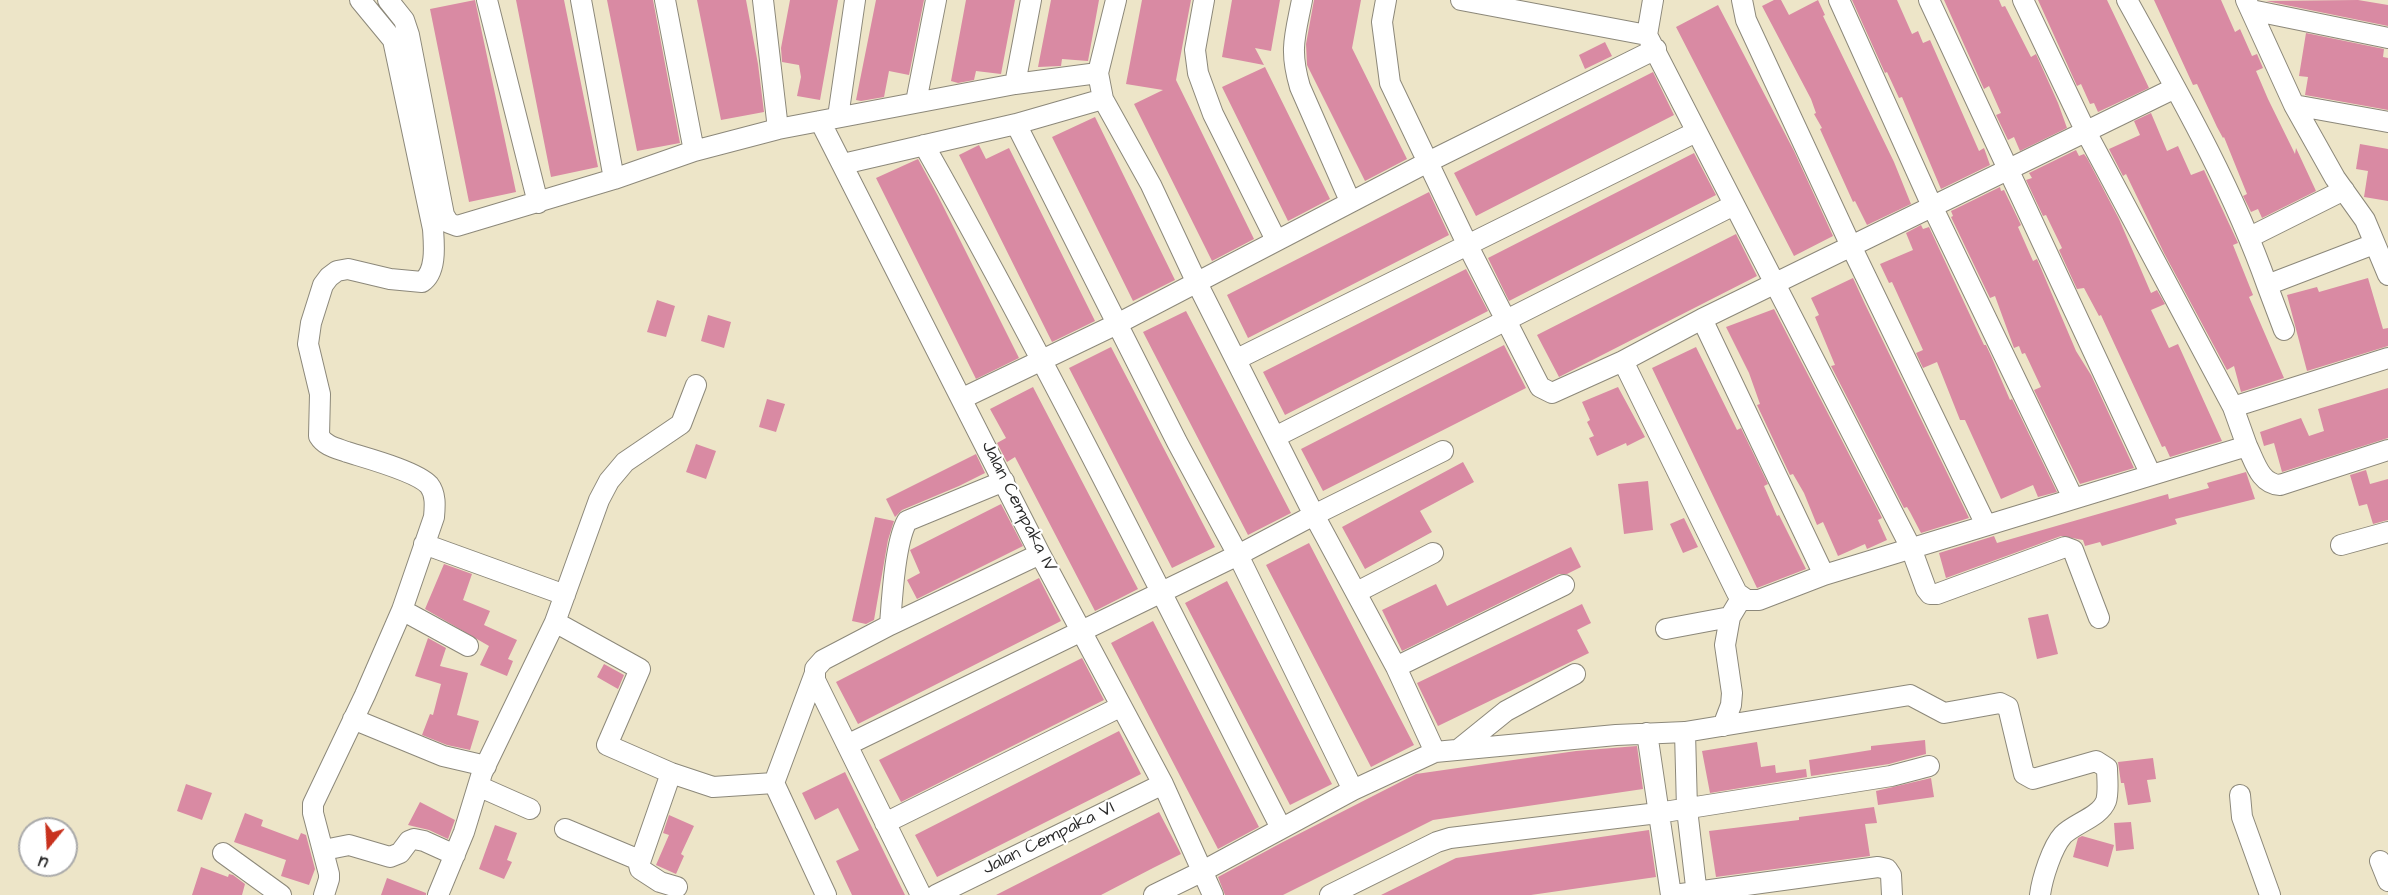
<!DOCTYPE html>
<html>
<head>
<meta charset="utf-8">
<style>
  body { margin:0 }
  #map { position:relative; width:2388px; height:895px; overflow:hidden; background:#ede5c8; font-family:"Architects Daughter",sans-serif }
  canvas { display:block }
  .north { position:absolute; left:18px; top:817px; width:60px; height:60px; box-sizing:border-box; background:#fff; border:2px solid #aaa; border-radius:50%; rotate:198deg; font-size:16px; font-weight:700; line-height:24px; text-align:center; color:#2b2b2b }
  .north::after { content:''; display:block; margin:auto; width:21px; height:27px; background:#c8321e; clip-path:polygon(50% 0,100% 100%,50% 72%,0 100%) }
</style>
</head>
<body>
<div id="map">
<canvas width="2388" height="895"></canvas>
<div class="north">U</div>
</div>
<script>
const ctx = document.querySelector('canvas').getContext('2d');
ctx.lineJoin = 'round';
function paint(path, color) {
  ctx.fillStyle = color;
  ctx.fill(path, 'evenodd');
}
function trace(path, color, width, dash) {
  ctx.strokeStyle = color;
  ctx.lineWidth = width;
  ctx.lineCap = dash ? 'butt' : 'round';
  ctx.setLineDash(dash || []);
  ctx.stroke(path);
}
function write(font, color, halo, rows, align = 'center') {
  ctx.font = font + ' "Architects Daughter",sans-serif';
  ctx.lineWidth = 4.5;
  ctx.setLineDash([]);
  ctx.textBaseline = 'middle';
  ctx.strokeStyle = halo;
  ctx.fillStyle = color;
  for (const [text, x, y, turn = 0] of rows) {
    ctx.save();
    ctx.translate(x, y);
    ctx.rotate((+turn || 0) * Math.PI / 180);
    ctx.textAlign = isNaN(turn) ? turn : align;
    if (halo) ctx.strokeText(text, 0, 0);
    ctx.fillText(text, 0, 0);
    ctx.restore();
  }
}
const building = new Path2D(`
  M475,0L516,192L469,202L430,9Z
  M516,0H564L598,167L551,177Z
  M607,0H653L680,143L637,151Z
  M697,0H746L758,64L764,112L721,120Z
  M790,0H838L820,100L797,96L801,77L799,65L782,62L781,48Z
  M876,0H924L909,75L889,71L884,97L861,101L856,100Z
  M966,0H1015L1001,74L976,71L974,80L958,83L951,81Z
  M1051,0H1099L1088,61L1062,59L1061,66L1038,67Z
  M1142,0H1191L1176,80L1254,239L1212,261L1134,104L1163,90L1126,84Z
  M1232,0H1280L1271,51L1255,48L1264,65L1222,57Z
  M1314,0H1361L1352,48L1407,159L1365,181L1307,65L1306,44Z
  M1774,0H1781L1789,15L1818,0L1825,15L1823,16L1894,162L1911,204L1867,225L1855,201L1853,202L1820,129L1822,128L1814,114L1816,113L1811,99L1762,6Z
  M1852,0H1897L1912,34L1918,31L1923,43L1930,40L1979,151L1984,148L1990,165L1941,189L1902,97L1899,98L1887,72L1885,73Z
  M1944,0H1999L2002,7L2005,6L2031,57L2036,54L2058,103L2067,128L2020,151L2014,137L2008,140L1996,115L2001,113L1989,86L1984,89Z
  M2038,0H2107L2149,88L2098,112L2094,103L2090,104L2081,84L2077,86Z
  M2154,0H2221L2235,32L2240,29L2252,56L2257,54L2263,68L2256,71L2268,99L2295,154L2296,148L2316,191L2262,218L2258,209L2251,212L2243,196L2247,194L2224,137L2223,138L2217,127L2197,84L2193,85Z
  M2358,0L2388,5V26L2266,1Z
  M1718,5L1794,151L1833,236L1794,256L1676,27Z
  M2306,33L2384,49L2383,57L2388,58V110L2305,95L2308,77L2299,76Z
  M1605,42L1612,56L1585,69L1579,55Z
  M1265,67L1330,199L1288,221L1222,87Z
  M1653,72L1674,115L1476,216L1454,173Z
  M2151,113L2167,151L2178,146L2191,175L2204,170L2238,243L2233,245L2253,295L2249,297L2284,378L2241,392L2234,366L2227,370L2164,253L2126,174L2123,176L2109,149L2140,135L2134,121Z
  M1095,117L1175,280L1133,301L1052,137Z
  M2360,144L2388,149V201L2364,197L2368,171L2356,169Z
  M979,145L986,159L1009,148L1095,321L1052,342L959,155Z
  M2076,150L2079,156L2084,154L2087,158L2119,219L2151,293L2157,290L2165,304L2151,310L2169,348L2178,344L2222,441L2170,457L2165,446L2162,447L2101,315L2099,316L2084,288L2077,289L2059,250L2062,248L2046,215L2043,216L2026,180L2032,178L2029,173Z
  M1694,153L1716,195L1509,301L1488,258Z
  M918,159L938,196L1019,358L976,379L876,178Z
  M2000,187L2001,191L2004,190L2021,225L2018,227L2033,261L2037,259L2076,351L2091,375L2134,468L2080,484L2034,390L2041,387L2025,353L2022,354L2019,346L2014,348L1995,296L1990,298L1951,217L1953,216L1951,211Z
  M1429,192L1449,235L1248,338L1227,295Z
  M1921,225L1923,229L1929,227L1984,345H1986L1992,358L2010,400L2012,399L2057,492L2038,497L2033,485L2001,499L1965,420H1960L1937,362L1923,368L1916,353L1923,350L1892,282L1889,283L1880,264L1913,250L1906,233Z
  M1736,234L1757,276L1559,377L1537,335Z
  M1466,269L1488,311L1285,415L1263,372Z
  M1853,278L1864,302L1969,518L1921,533L1910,512L1907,507L1904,508L1831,366L1835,365L1815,317L1819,315L1811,298Z
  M2368,278L2383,329L2388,328V346L2307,371L2287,295L2317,287L2319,292Z
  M657,300L675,306L666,337L647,332Z
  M1774,309L1882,518L1878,520L1887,540L1867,549L1865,544L1838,556L1823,522L1817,525L1804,493L1793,474L1790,475L1757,405L1760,404L1749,373L1726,327Z
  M1186,311L1291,513L1248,535L1143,332Z
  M708,315L731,322L724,348L701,341Z
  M1504,345L1526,388L1323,491L1301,449Z
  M1111,347L1215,547L1172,568L1069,368Z
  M1696,347L1737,430L1741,428L1768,484L1764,486L1777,516L1779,515L1806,569L1757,588L1652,368Z
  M1033,387L1138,589L1095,611L1015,457L1007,462L997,443L1006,438L990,409Z
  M1618,387L1645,437L1627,446L1626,443L1597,456L1589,438L1594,436L1587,422L1590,420L1582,402Z
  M2388,388V438L2282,472L2274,443L2264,446L2260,432L2301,418L2309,436L2324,431L2318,409Z
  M767,399L785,404L776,432L759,427Z
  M696,444L716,451L706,479L686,472Z
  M976,454L985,473L959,486L902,510L895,517L886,499Z
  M1463,462L1474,482L1420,511L1432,532L1365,569L1342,527Z
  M2366,470L2370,484L2388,479V520L2373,524L2367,504L2359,506L2350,475Z
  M2246,472L2255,499L2175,519L2177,524L2102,546L2100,542L2085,546L2083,540L2061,536L1946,578L1939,553L1994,536L1997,543L2168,494L2169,499L2209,488L2207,483Z
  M1648,481L1653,530L1624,534L1618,484Z
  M1001,504L1023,546L917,599L907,580L920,573L910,550Z
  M875,517L894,521L888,540L874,620L866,624L852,621Z
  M1684,518L1698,547L1683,553L1670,524Z
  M1309,543L1414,745L1371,767L1266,565Z
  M1571,547L1581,567L1567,574H1559L1402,651L1382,610L1436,584L1447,606Z
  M444,564L472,574L463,600L490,611L484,625L517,640L508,659L513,661L507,676L480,665L489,646L425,609Z
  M1039,578L1061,621L858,724L836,682Z
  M1227,581L1332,784L1290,805L1185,603Z
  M1582,604L1591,623L1577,630L1589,653L1438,726L1417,683Z
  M2048,614L2058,654L2037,659L2028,618Z
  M1153,621L1259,827L1218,849L1111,643Z
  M428,638L446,648L440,666L468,673L457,715L479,721L470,750L447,745L422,735L430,714L433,715L441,684L415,676Z
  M1082,658L1104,700L901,802L879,760Z
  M604,664L624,675L618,689L597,677Z
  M1119,731L1141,774L937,877L915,835Z
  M1925,740L1926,754L1889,764L1811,776L1809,760L1871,750V746Z
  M1757,742L1761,767L1775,765L1776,773L1806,769L1807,777L1710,793L1702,751Z
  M1637,746L1643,789L1433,820L1283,895H1225L1218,877L1281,843L1416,774L1576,751Z
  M2153,758L2156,779L2147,780L2151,802L2128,805L2124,783H2121L2118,762Z
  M845,772L905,895H852L836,861L859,850L838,808L815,820L802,793Z
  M1931,778L1934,797L1878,805L1876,791Z
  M186,784L212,793L202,820L177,811Z
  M420,802L455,820L448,839L429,830L408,825Z
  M1874,807L1877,823L1865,824L1870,856L1716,877L1709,831L1799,820V817Z
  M1159,812L1181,854L1153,868L1101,895H996Z
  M245,813L263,820L261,826L298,840L301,833L306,835L315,869L309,885L281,876L286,860L234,842Z
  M669,815L694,826L681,854L684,856L676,874L656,865L669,835L663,833Z
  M2131,822L2134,849L2116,851L2114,823Z
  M495,825L517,833L507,860L512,862L504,879L479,869Z
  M1649,830L1656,877L1531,895H1381L1456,858Z
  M2082,836L2114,845L2108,867L2073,857L2078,838Z
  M201,867L228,877L229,874L233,875L245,884L242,895H192Z
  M387,878L426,893V895H381Z`);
const minor = new Path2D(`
  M388,0L404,20L409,35L444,215L449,223L457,226L614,179L694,151L778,129L1015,84L1098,73L1103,99L1151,185L1196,281L1314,515L1443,451
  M487,0L538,203
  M581,0L614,179
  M665,0L694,151
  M763,0L778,129
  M1204,0L1195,50L1198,73L1213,114L1276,240
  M1302,0C1295,36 1289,50 1300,87L1350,201
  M1386,0L1382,22L1390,83L1468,246L1540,387L1552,393L1623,361L1702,319L2175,88
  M1461,0L1647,35L1911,548L1926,589L1930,594H1937L2065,547L2073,550L2099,618
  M1742,0L1746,20L1851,246L1986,525
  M1839,0L1932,206L2073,498
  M1929,0L2151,475
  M2127,0C2178,92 2232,186 2267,285L2374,244
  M2246,0L2294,105L2335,178L2365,220L2388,275
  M2251,10L2388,38
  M1647,35L1653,0
  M1098,73L1116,0
  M1015,84L1031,0
  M1103,99L1016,124L1177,442L1238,555L1353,790
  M916,102L936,0
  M2294,105L2388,122
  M838,117L855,0
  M820,121L1040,554L1163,784L1213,895
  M924,145C1051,369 1164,599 1281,828
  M843,164L1016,124
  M2250,237L2344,190
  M2267,285L2284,330
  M1702,319L1824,575
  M1237,359L1696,132
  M1623,361L1737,593L1747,600H1759L1824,575L2247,446L2233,407L2085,130L2023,0
  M963,398L1117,324L1428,162L1656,49
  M2233,407L2388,358
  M1275,437L1734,205
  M2247,446C2255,462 2260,484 2280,485L2388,450
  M424,544L565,595
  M2341,545L2388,532
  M1357,592L1433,553
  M402,610L468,646
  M555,622L599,500L609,481L625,462L681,424L696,385
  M890,625C892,598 895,543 907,521L1004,481
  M1666,629L1730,617
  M1396,667L1564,585
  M353,719L443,756L486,766
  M1723,726L1731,705L1732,693L1725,645L1730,617L1742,597
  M1685,732L1687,809L1697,895
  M1647,733L1671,895
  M847,745L1238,555L1314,515L1396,667L1435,752
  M1459,749L1506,711L1575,674
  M671,773L639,865L640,869L660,882L677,887
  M774,783L826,895
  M478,786L530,809
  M2240,795L2242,817L2270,895
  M885,823L1120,707
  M565,829L639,860
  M324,850L349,845L390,857L400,853L409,841L414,839L424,841L455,855
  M223,853L281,895
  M2380,861L2388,881
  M324,895L329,879V874L313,813V804L365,695L402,610L434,517C435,506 436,494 429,485C416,471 366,458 347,452C336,448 325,446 319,436L320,394L308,344L311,323L323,285L329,277L337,271L348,269L390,279L422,282C437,272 434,244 433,229L393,40L360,0
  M438,895L464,832L482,773L555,622L640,669L607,745L671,773L713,787L774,783L815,673
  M921,895L815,680V669L823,660L890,625L1040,554
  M936,895L1163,784
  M1154,895L1201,872L1353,790L1435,752L1616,735L1685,732L1910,695L1944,713L2000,703L2008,707L2024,774L2033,779L2096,761L2107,768C2107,777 2109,792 2106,801C2100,817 2075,823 2063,835C2052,847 2042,879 2040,895
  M1330,895L1437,842L1450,838L1658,813L1891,776L1929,766
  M1674,895L1878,867L1887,869L1891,875L1892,895`);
const streetNames = [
  ["Jalan Cempaka IV",1018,507,63],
  ["Jalan Cempaka VI",1049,839,-26]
];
paint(building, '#d98aa3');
trace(minor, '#8c887a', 22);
trace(minor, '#fff', 20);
write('18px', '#2b2b2b', '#fff', streetNames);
</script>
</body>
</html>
